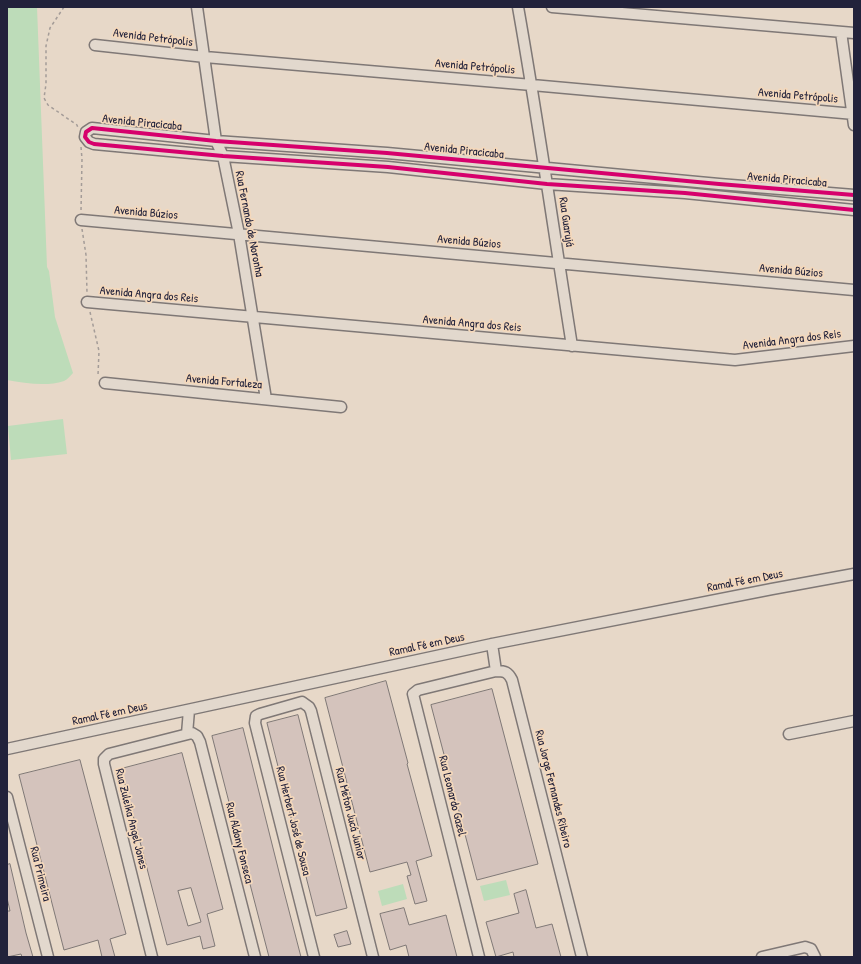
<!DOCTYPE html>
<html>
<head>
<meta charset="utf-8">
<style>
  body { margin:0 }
  #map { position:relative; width:861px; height:964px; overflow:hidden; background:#e7d8c8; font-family:"Patrick Hand",sans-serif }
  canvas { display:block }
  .frame { position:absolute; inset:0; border:8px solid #22223b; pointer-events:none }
</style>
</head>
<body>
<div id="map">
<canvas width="861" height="964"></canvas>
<div class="frame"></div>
</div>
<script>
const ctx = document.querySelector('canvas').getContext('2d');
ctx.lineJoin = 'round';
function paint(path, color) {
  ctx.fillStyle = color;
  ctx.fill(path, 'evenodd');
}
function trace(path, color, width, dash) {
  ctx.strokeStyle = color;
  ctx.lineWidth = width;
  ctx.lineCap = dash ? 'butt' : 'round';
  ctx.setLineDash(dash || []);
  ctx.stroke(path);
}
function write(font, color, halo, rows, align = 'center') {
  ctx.font = font + ' "Patrick Hand",sans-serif';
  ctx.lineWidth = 3.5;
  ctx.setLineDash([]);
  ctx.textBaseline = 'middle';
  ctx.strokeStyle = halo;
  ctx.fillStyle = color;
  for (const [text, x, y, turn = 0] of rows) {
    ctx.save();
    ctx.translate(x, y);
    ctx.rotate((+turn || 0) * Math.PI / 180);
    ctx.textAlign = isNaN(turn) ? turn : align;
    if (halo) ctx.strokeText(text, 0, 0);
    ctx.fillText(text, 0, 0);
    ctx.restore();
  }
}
const green = new Path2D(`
  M7,7H37L47,267L49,271L55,317L73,373C70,376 67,380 64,381C46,387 25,383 7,380Z
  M63,419L67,454L11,460L8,426Z
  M506,880L510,895L484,901L480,886Z
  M403,884L407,899L382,906L378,891Z`);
const building = new Path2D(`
  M386,681L408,763L407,764L432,856L416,861L427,901L415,904L407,876L411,875L407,862L370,872L325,698Z
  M492,689L538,864L477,880L431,705Z
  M298,715L347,908L316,916L267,723Z
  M243,728L281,880L301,957H269L251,888L212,736Z
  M182,753L223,909L207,914L215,946L203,949L200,936L167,945L121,769ZM191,888L201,922L188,926L178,891Z
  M80,760L126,934L110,939L115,957H102L98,940L64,950L19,775Z
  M10,864L26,933L33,957H22L21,954L7,957V911H10L7,898V865Z
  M526,890L536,928L552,924L561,957H514L513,952L496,957L486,922L519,913L514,894Z
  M404,908L409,925L446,915L457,957H409L406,945L390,950L380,914Z
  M347,931L351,944L338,947L334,935Z`);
const path = new Path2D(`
  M64,7L50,28L46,46V84L44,98L48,105L77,125L78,128
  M81,147L82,159L81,211
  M82,229L86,255L87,293
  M90,312L99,351L98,375`);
const street = new Path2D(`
  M197,7L216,141L223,156L239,234L266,399
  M518,7C538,120 554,233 572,346
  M552,7L854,33
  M841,32L854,125
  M95,45L205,57L532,85L854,114
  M854,195L719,184L387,153L216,141L92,128L86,132L85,137L89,142L94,144L223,156L388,167L547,184L685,193L854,210
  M81,220L854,290
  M87,302L735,360L854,346
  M105,383L341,407
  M492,644L496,671
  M187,734L189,710
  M789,734L854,721
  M7,749L492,644L772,589L854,574
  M7,797L48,957
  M152,957L104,764V759L109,754L192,733L197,736L200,742L255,957
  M314,957L255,723L256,716L260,714L302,702L309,707L311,711L373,957
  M479,957L413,694L418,690L496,671C505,671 508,672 512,680L582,957
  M762,957L805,947L811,949L815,957`);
const cycleway = new Path2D(`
  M854,195L719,184L387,153L216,141L92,128L86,132L85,137L89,142L94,144L223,156L388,167L547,184L685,193L854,210`);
const streetNames = [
  ["Avenida Petrópolis",153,38,7],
  ["Avenida Petrópolis",475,67,5],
  ["Avenida Petrópolis",798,96,5],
  ["Avenida Piracicaba",142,123,6],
  ["Avenida Piracicaba",464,151,6],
  ["Avenida Piracicaba",787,180,5],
  ["Avenida Búzios",146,213,5],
  ["Rua Guarujá",566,222,82],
  ["Rua Fernando de Noronha",249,224,79],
  ["Avenida Búzios",469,242,5],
  ["Avenida Búzios",791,271,5],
  ["Avenida Angra dos Reis",149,295,5],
  ["Avenida Angra dos Reis",472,324,5],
  ["Avenida Angra dos Reis",792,340,-7],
  ["Avenida Fortaleza",224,382,5],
  ["Ramal Fé em Deus",745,581,-11],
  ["Ramal Fé em Deus",427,645,-12],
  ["Ramal Fé em Deus",110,714,-12],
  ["Rua Jorge Fernandes Ribeiro",553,789,76],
  ["Rua Leonardo Gazel",452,796,76],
  ["Rua Meton Jucá Junior",350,814,76],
  ["Rua Zuleika Angel Jones",131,819,76],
  ["Rua Herbert José de Sousa",293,821,76],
  ["Rua Aldony Fonseca",239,843,76],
  ["Rua Primeira",40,874,76]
];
paint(green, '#bddcb9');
paint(building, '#d4c3bc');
trace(building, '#7f7876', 1);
trace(street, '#7f7876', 13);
trace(path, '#a49c98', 1.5, [3, 3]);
trace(street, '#e2d8cd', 10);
trace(cycleway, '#d6006c', 4);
write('12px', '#22223b', '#f4d8bb', streetNames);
</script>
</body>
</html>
